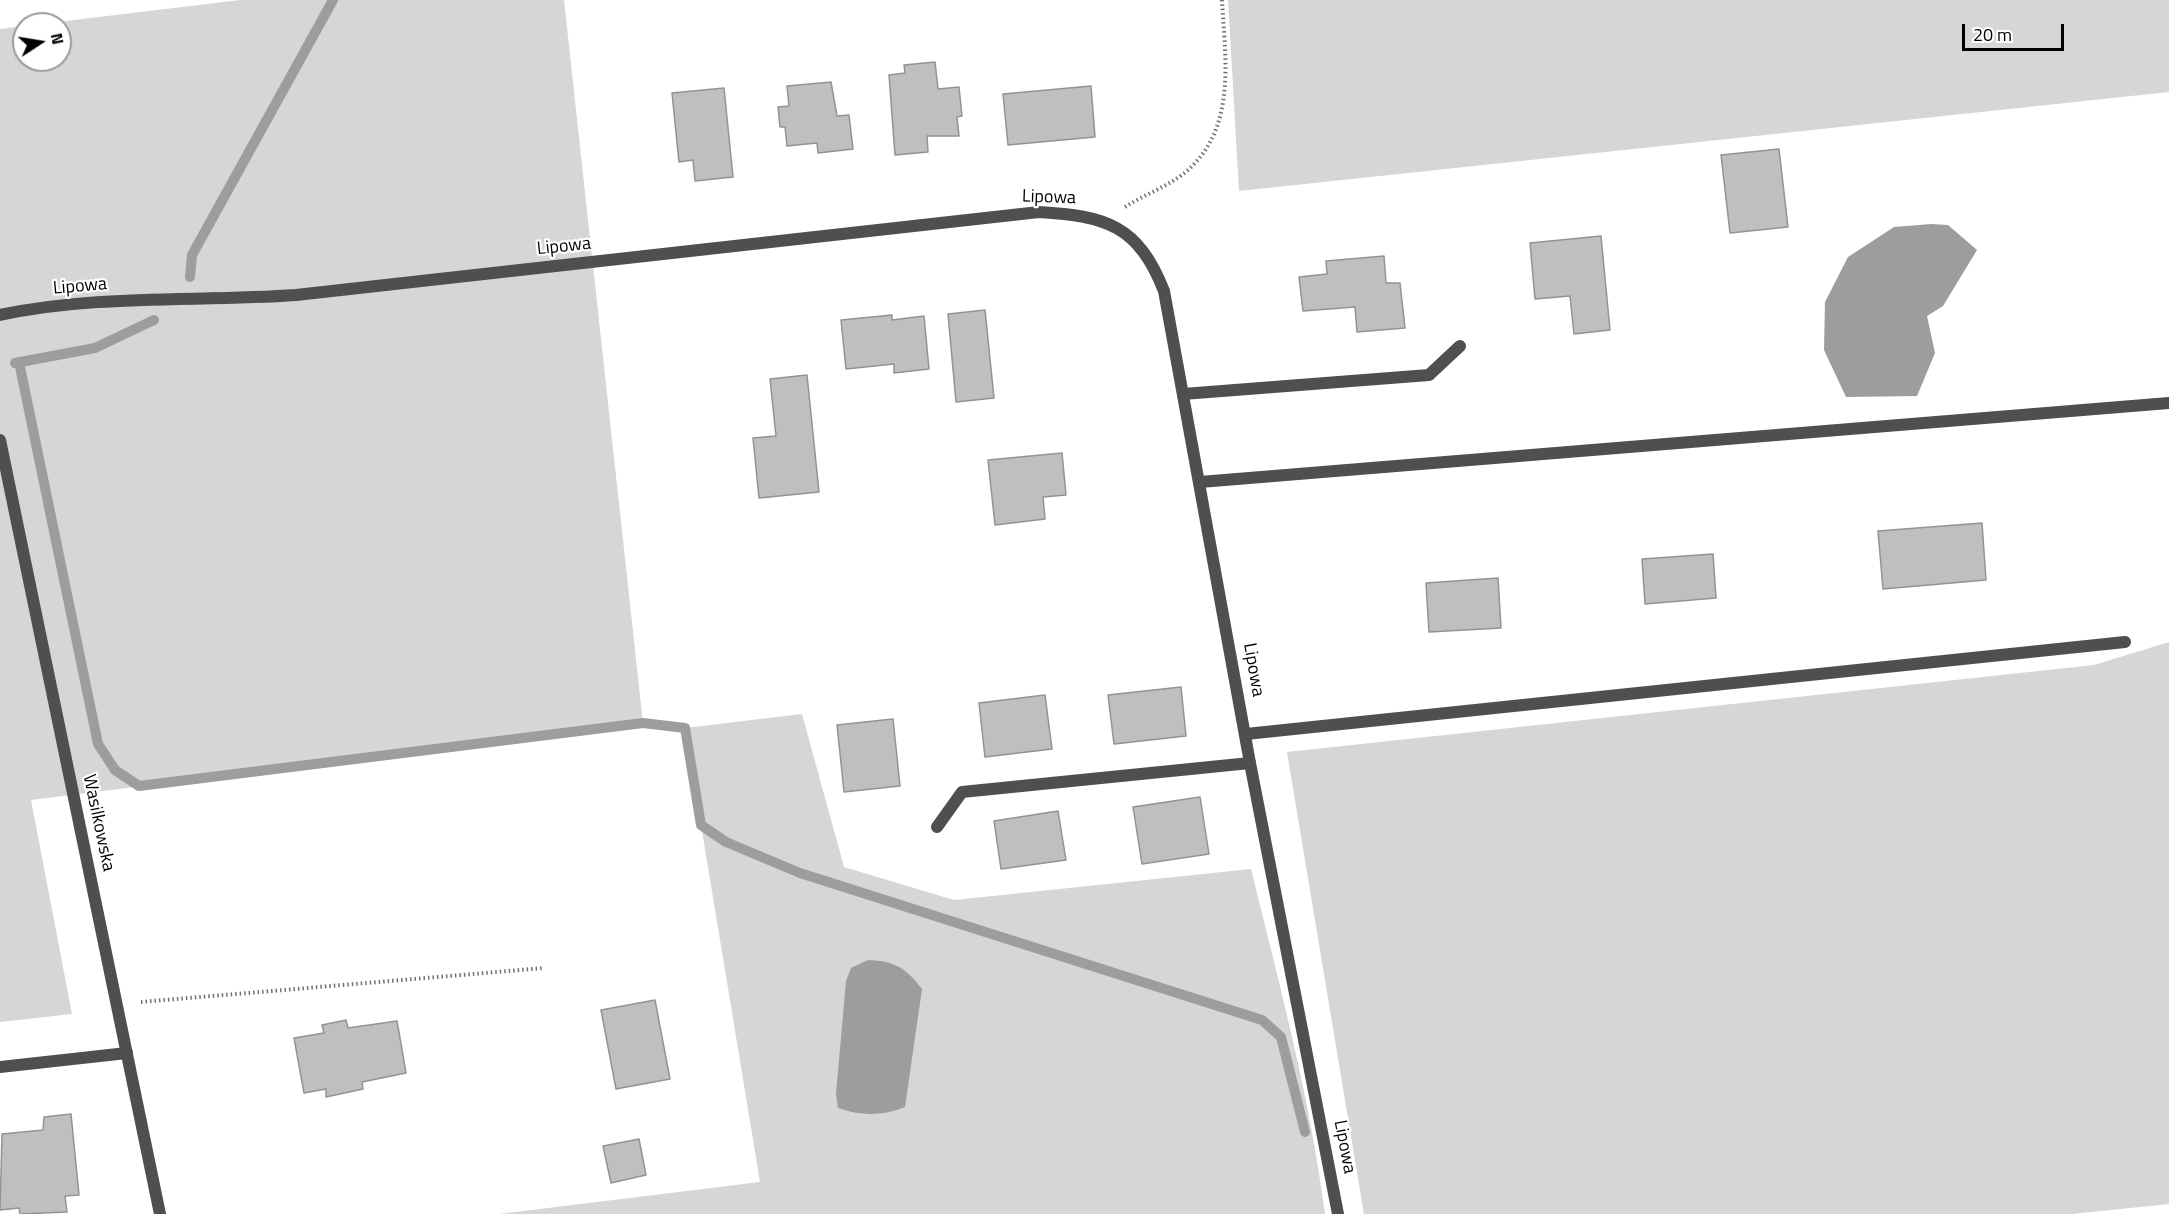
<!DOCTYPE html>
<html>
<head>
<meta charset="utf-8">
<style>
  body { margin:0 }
  #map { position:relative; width:2169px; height:1214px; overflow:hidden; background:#fff; font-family:"Titillium Web",sans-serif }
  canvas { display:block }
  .north { position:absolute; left:12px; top:12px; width:60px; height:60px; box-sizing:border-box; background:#fff; border:2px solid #999; border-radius:50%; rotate:78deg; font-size:16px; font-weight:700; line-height:24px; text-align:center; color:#000 }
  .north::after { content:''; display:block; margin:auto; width:21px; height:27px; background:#000; clip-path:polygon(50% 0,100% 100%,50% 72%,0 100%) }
  .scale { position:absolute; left:1962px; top:24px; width:102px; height:27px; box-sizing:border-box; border:3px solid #000; border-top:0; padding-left:8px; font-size:18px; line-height:21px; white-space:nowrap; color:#000; -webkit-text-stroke:4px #fff; paint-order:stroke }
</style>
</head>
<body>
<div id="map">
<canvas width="2169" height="1214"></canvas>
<div class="north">N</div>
<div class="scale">20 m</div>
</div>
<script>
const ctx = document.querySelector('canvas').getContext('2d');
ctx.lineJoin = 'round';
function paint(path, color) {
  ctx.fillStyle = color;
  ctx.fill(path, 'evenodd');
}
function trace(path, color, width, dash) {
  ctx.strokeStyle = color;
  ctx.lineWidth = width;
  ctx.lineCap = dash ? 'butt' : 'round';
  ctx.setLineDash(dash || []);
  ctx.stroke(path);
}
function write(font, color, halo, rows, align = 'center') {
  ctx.font = font + ' "Titillium Web",sans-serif';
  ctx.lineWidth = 4.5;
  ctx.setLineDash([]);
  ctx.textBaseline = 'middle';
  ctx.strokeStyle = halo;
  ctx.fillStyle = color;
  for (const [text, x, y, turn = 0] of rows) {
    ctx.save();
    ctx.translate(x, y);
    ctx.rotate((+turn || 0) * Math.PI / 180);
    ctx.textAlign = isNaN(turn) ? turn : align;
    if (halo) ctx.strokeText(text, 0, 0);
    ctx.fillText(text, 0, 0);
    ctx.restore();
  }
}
const green = new Path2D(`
  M240,0H564L643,723L31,800L72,1014L0,1022V29L24,26V60H60V24H41Z
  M1228,0H2169V92L1239,191Z
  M2169,642V1204L2072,1214H1364L1287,752L2094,665Z
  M802,714L844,867L954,900L1251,869C1279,983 1310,1097 1325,1214H499L760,1182L685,728Z`);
const water = new Path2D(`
  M1931,224L1948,225L1977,250L1943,306L1927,316L1935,353L1917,396L1846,397L1824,350L1825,302L1848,257L1894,227Z
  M868,960C895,961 906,968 922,989L905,1107C884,1116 860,1116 838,1108L836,1094L846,981L851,968Z`);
const stream = new Path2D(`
  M190,277L192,255L333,0
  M19,362L98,744L115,770L139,786L643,723L685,728L701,825L726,842L800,873L1262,1020L1281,1037L1305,1132
  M15,363L95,348L154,320`);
const building = new Path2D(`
  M935,62L938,89L959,87L962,116L957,117L959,136H927L928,152L895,155L889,75L905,73L904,65Z
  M831,82L837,116L849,115L853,149L818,153L817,143L787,146L785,127H780L778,107L789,106L787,86Z
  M1091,86L1095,137L1008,145L1003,94Z
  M724,88L733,177L695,181L693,160L679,162L672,93Z
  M1779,149L1788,227L1730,233L1721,155Z
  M1601,236L1610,330L1574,334L1570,296L1535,299L1530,243Z
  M1384,256L1386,283H1400L1405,328L1357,332L1355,307L1303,311L1299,277L1327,274L1326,261Z
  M985,310L994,398L956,402L948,314Z
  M892,315V320L924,316L929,369L894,373V364L846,369L841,320Z
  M807,375L819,492L759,498L753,438L776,436L770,379Z
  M1062,453L1066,495L1043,497L1045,519L995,525L988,460Z
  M1982,523L1986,580L1883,589L1878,531Z
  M1713,554L1716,598L1645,604L1642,559Z
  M1498,578L1501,628L1429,632L1426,583Z
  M1181,687L1186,736L1114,744L1108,695Z
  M1045,695L1052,749L985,757L979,703Z
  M893,719L900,786L844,792L837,725Z
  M1200,797L1209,854L1142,864L1133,807Z
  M1058,811L1066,860L1001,869L994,821Z
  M655,1000L670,1079L616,1089L601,1010Z
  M346,1020L348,1028L397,1021L406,1073L362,1082L363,1089L326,1097V1089L304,1093L294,1038L324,1033L322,1025Z
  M71,1114L79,1195L65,1196L67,1212L20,1214L19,1208L0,1210L2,1134L43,1130L44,1117Z
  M639,1139L646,1175L611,1183L603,1146Z`);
const path = new Path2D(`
  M1125,207C1145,194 1170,186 1188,170C1237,126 1225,58 1222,0
  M141,1002L544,968`);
const service = new Path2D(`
  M1183,394L1429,375L1460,346
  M1200,482L2169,403
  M1246,734L2125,642
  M937,827L962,792L1250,763`);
const minor = new Path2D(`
  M0,315C97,294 198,302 296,295L1039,212C1106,216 1138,225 1164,291L1250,763L1338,1214
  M0,1067L127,1053`);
const tertiary = new Path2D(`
  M0,440L160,1214`);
const streetNames = [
  ["Lipowa",1049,198,2],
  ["Lipowa",564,247,-6],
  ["Lipowa",80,287,-5],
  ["Lipowa",1253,670,80],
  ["Wasilkowska",98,823,78],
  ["Lipowa",1344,1147,79]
];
paint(green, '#d6d6d6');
paint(water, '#9d9d9d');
trace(stream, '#9d9d9d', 10);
paint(building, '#bfbfbf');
trace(building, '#939393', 1.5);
trace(path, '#717171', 4, [1.5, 3]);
trace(service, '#4f4f4f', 12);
trace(minor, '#4f4f4f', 12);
trace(tertiary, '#4f4f4f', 12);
write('18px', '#000', '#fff', streetNames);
</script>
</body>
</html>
